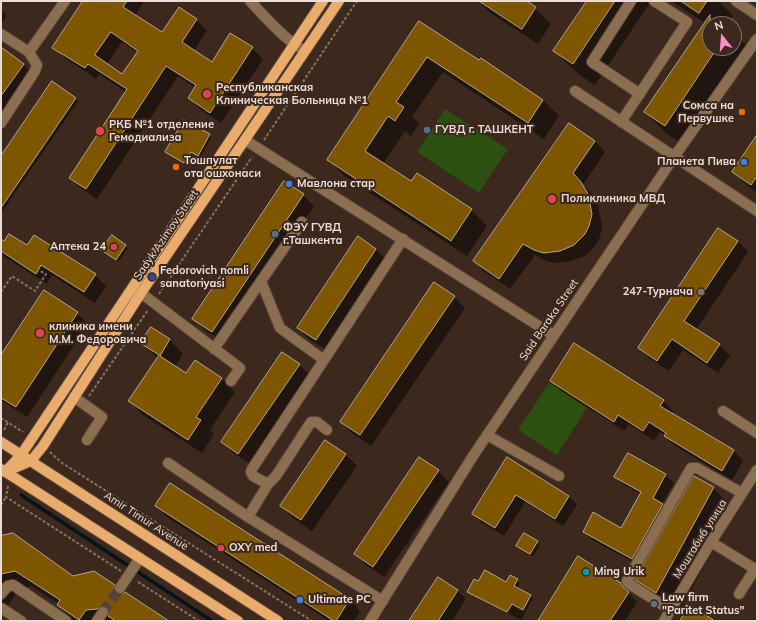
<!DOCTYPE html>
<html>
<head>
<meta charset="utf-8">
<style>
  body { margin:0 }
  #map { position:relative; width:758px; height:622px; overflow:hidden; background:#3c281d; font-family:Mulish,sans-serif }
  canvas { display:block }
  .frame { position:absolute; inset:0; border:2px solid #ecded7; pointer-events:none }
  .north { position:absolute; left:702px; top:16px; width:40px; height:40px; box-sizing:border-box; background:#3c281d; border:1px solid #827167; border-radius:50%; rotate:343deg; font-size:11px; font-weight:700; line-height:16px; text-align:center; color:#ecded7 }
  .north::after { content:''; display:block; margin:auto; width:14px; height:18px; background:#fc8fc1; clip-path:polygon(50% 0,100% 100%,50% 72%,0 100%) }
</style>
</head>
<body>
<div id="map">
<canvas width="758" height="622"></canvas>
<div class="frame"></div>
<div class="north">N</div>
</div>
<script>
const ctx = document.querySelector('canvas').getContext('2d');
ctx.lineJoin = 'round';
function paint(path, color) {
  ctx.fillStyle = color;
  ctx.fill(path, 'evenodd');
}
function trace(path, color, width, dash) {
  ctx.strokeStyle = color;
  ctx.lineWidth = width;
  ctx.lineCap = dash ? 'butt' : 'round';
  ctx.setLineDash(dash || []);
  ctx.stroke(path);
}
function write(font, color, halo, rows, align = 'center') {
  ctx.font = font + ' Mulish,sans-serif';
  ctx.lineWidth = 4;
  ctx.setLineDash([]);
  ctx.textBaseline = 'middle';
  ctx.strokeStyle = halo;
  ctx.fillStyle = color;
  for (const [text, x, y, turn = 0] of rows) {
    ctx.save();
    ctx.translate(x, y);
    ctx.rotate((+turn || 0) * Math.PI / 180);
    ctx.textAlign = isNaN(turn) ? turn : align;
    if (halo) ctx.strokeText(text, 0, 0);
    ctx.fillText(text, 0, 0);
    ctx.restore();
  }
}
const green = new Path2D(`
  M445,109L508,149L479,193L417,152Z
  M549,383L587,408L557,455L518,430Z`);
const shadow = new Path2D(`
  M84,1H144L135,16L163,34L196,20L207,30L194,51L212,63L252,48L263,59L221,123L200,109L189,98L196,88L178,76L97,199L81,188L70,178L126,92L99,74L96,79L65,58L54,47ZM122,42L138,53L122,75L107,64Z
  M478,1H525L535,8L551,24L538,44L489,12Z
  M588,1H651L595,85L577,73L555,51Z
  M671,1H721L720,2L733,16L727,24H710V48H734V33L752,50L687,147L667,134L645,112L705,23Z
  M1,10L7,16L1,25Z
  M420,22L480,62L481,60L543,100L559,116L544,139L443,72L412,117L419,124L411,136L405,131L383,164L412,183L471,210L487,226L467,256L344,176L329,160Z
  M1,48L24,65L34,75L1,120Z
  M75,98L78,101L1,213V158Z
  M209,135L211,138L200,157L193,153L187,165L167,152Z
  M757,136V193L750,188L733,172Z
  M595,141L605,152L583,185L592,194L598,206L602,226L600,237L596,245L585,256L571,261L556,263L546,261L535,255L510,289L485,272L475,261Z
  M284,183L303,195L314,206L223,342L204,329L193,318Z
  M112,236L128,248L119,261L105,252Z
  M358,238L376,250L387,260L327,350L309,339L298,328Z
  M1,240L28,247L95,275L106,286L95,303L52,275L47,284L5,257L1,252Z
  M738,241L748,252L696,330L719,345L730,356L718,373L683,350L669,371L650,359L639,348Z
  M454,297L465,308L371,446L352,433L341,422Z
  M77,313L88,324L27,417L1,400V356Z
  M151,328L170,340L183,354L175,367L186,374L221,378L235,392L210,430L214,434L202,453L143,415L130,401L158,358L141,343Z
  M299,365L310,375L250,464L233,453L222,442Z
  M551,380L663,401L673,411L671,414L734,451L743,461L732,480L675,446L665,436L666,435L659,432L654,441L629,424L624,431L561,390Z
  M325,441L346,455L357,466L312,531L292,517L281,506Z
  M508,458L569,496L577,505L563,526L525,502L504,536L481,522L473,513Z
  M438,471L449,482L384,577L366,565L355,554Z
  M665,475L674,483L662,504L671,513L641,566L592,540L584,531L621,529L641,494L624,485L616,477Z
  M694,478L713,488L735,510L678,614L658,602L636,580Z
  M170,485L350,600L360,611L354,621H329L167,517L156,506Z
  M525,534L540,545L533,556L520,548Z
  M1,537L73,577L114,585L123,594L168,621H74L58,605L59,604L31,586L19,589L1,616Z
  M510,576L520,583L517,588L533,598L521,620L471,594L479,582L506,583Z
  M438,579L458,591L466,599L452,621H411Z
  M620,584L637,602L625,621H539Z`);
const stream = new Path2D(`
  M21,495L212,621`);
const building = new Path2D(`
  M83,1H127L123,7L162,32L179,7L197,19L182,42L212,62L230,33L253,47L210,113L188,98L196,85L166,66L86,189L69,178L127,89L88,64L85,68L52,48ZM111,32L138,51L122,74L95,55Z
  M479,1H527L536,7L522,29Z
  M587,1H615L573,64L553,51Z
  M681,1H707L699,13Z
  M710,15V48H717L665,126L644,112Z
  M419,21L479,60L481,58L543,100L528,123L427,57L396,102L404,107L395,121L388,116L365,151L411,181L417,173L472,209L451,241L327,160Z
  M1,47L24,64L1,96Z
  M52,81L76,98L1,208V156Z
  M184,120L210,134L198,156L191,152L184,163L165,152Z
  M569,123L595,141L573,173L581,182L588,194L592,214L589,226L585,234L574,245L560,251L544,253L534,250L523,244L499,279L473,261Z
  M757,135V176L751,185L732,172Z
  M284,181L304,194L212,332L192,319Z
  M718,228L738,241L684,321L720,344L707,363L672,339L657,361L638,348Z
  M9,234L27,245L34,235L96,274L84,292L41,265L36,274L1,251V239L4,241Z
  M112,235L126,245L116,260L101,250Z
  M358,236L376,249L316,340L297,328Z
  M434,282L455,296L360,435L340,422Z
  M44,290L78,312L16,407L1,398V355Z
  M151,327L170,339L160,356L186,373L195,360L222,378L196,417L201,420L188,440L128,401L159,355L140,343Z
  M574,343L664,400L660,406L734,450L722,471L664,436L666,433L649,422L643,431L618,415L614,422L550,381Z
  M282,352L300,364L238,454L221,442Z
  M325,440L346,454L301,520L280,506Z
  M628,453L666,474L653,498L663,504L632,559L583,532L593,512L621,528L641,492L614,477Z
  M419,457L439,470L373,567L354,554Z
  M507,457L569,496L555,519L516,495L495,528L472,514Z
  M694,476L714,487L656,593L635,580Z
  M170,483L350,599L336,621H334L155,506Z
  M13,533L73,576L94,571L115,585L114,588L116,593L120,594L125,592L169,621H116L108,616L109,609L103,606L97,609L86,610L79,620L57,605L60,600L15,571L1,574V536Z
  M524,533L538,541L530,554L516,546Z
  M578,556L621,583L624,588L629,592L610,621H538Z
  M485,570L506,582L510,575L518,579L514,586L531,595L523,610L512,604L507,612L467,592L474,579L478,581Z
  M438,577L458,590L438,621H409Z
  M690,605L715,621H680Z`);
const minorTunnel = new Path2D(`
  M103,612L120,588`);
const path = new Path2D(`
  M264,140L357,1
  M1,292L12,276L35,291L46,274L38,270
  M159,294L252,157
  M89,396L148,310
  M1,418L23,432
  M4,430L8,422
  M50,452L62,463L312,621
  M8,486L6,497L121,571
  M1,505L6,497
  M138,582L199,621`);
const minor = new Path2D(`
  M250,1C267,19 283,38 305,51
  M631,1L592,62L640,94
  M736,1L757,15
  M1,34L29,52L37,65L35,71L1,123
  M29,52L65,1
  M575,91L757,211
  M621,122L687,22L654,1
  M245,140L553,335
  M141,293L240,368L231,381
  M214,349L302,222
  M324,360L403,239
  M74,397L102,417L87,440
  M723,411L757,433
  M487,435L559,476
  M168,463L248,517L383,601
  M268,484L276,476L311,422H317L327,430
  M248,517L268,484L253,476L251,472L252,469L324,360L280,328L261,281
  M711,542L755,569L757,568
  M120,588L140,558
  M1,594L8,586L13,585L66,621
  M739,594L755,569
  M1,608L21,621
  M671,610L629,584L627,581L691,468H697L742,493
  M97,621L103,612
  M370,621L473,456L674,157L757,39
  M664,621L711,542L757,470`);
const major = new Path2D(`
  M1,442L278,621
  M1,469L238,621
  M8,469L21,455L323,1
  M5,472L31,461L43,446L141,293L339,1`);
const markers = [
  [207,94,5,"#e0444e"],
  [742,112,4,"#e8710a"],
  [427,130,4,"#5c6f8a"],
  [100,131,5,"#e0444e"],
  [744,162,4,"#3f7fe0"],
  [176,167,4,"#e8710a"],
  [289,184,4,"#3f7fe0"],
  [552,199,5,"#e0444e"],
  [275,234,4,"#5c6f8a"],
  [114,247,4,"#e0444e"],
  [152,277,4,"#1a4fb4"],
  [701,292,4,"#8d6e63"],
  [40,333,5,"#e0444e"],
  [221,548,4,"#e0444e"],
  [586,572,4,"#0f9aa8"],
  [300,600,4,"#3f7fe0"],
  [654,604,4,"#5c6f8a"]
];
const poiNames = [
  ["Республиканская",216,88],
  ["Клиническая Больница №1",216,101],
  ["Сомса на",734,106,"right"],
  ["Первушке",734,119,"right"],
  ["РКБ №1 отделение",109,125],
  ["Гемодиализа",109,138],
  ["ГУВД г. ТАШКЕНТ",435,130],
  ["Тошпулат",184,161],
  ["ота ошхонаси",184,174],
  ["Планета Пива",736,162,"right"],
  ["Мавлона стар",297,184],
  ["Поликлиника МВД",561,199],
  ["ФЭУ ГУВД",283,228],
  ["г.Ташкента",283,241],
  ["Аптека 24",106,247,"right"],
  ["Fedorovich nomli",160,271],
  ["sanatoriyasi",160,284],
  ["247-Турнача",693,292,"right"],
  ["клиника имени",49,327],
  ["М.М. Федоровича",49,340],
  ["OXY med",229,548],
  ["Ming Urik",594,572],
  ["Law firm",662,598],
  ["\"Paritet Status\"",662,611],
  ["Ultimate PC",308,600]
];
const streetNames = [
  ["Sadyk Azimov Street",166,235,-56],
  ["Said Baraka Street",549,320,-56],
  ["Amir Timur Avenue",146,521,33],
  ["Моштабиб улица",700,539,-58]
];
paint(green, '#2c5010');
paint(shadow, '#0007');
trace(stream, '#04151a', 3.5);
paint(building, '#7f5600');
trace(building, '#b6a690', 1);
trace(minorTunnel, '#564339', 10, [10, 5]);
trace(minor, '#58453b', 12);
trace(major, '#58453b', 12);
trace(path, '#85736a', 2, [3, 2]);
trace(minor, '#8c6e50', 10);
trace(major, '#eaac6c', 10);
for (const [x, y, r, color] of markers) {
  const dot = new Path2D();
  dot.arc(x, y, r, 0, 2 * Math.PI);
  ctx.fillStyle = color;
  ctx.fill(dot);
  trace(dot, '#3c281d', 1.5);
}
write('bold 11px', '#ecded7', '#3c281d', poiNames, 'left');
write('11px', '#ecded7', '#3c281d', streetNames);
</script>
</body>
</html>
